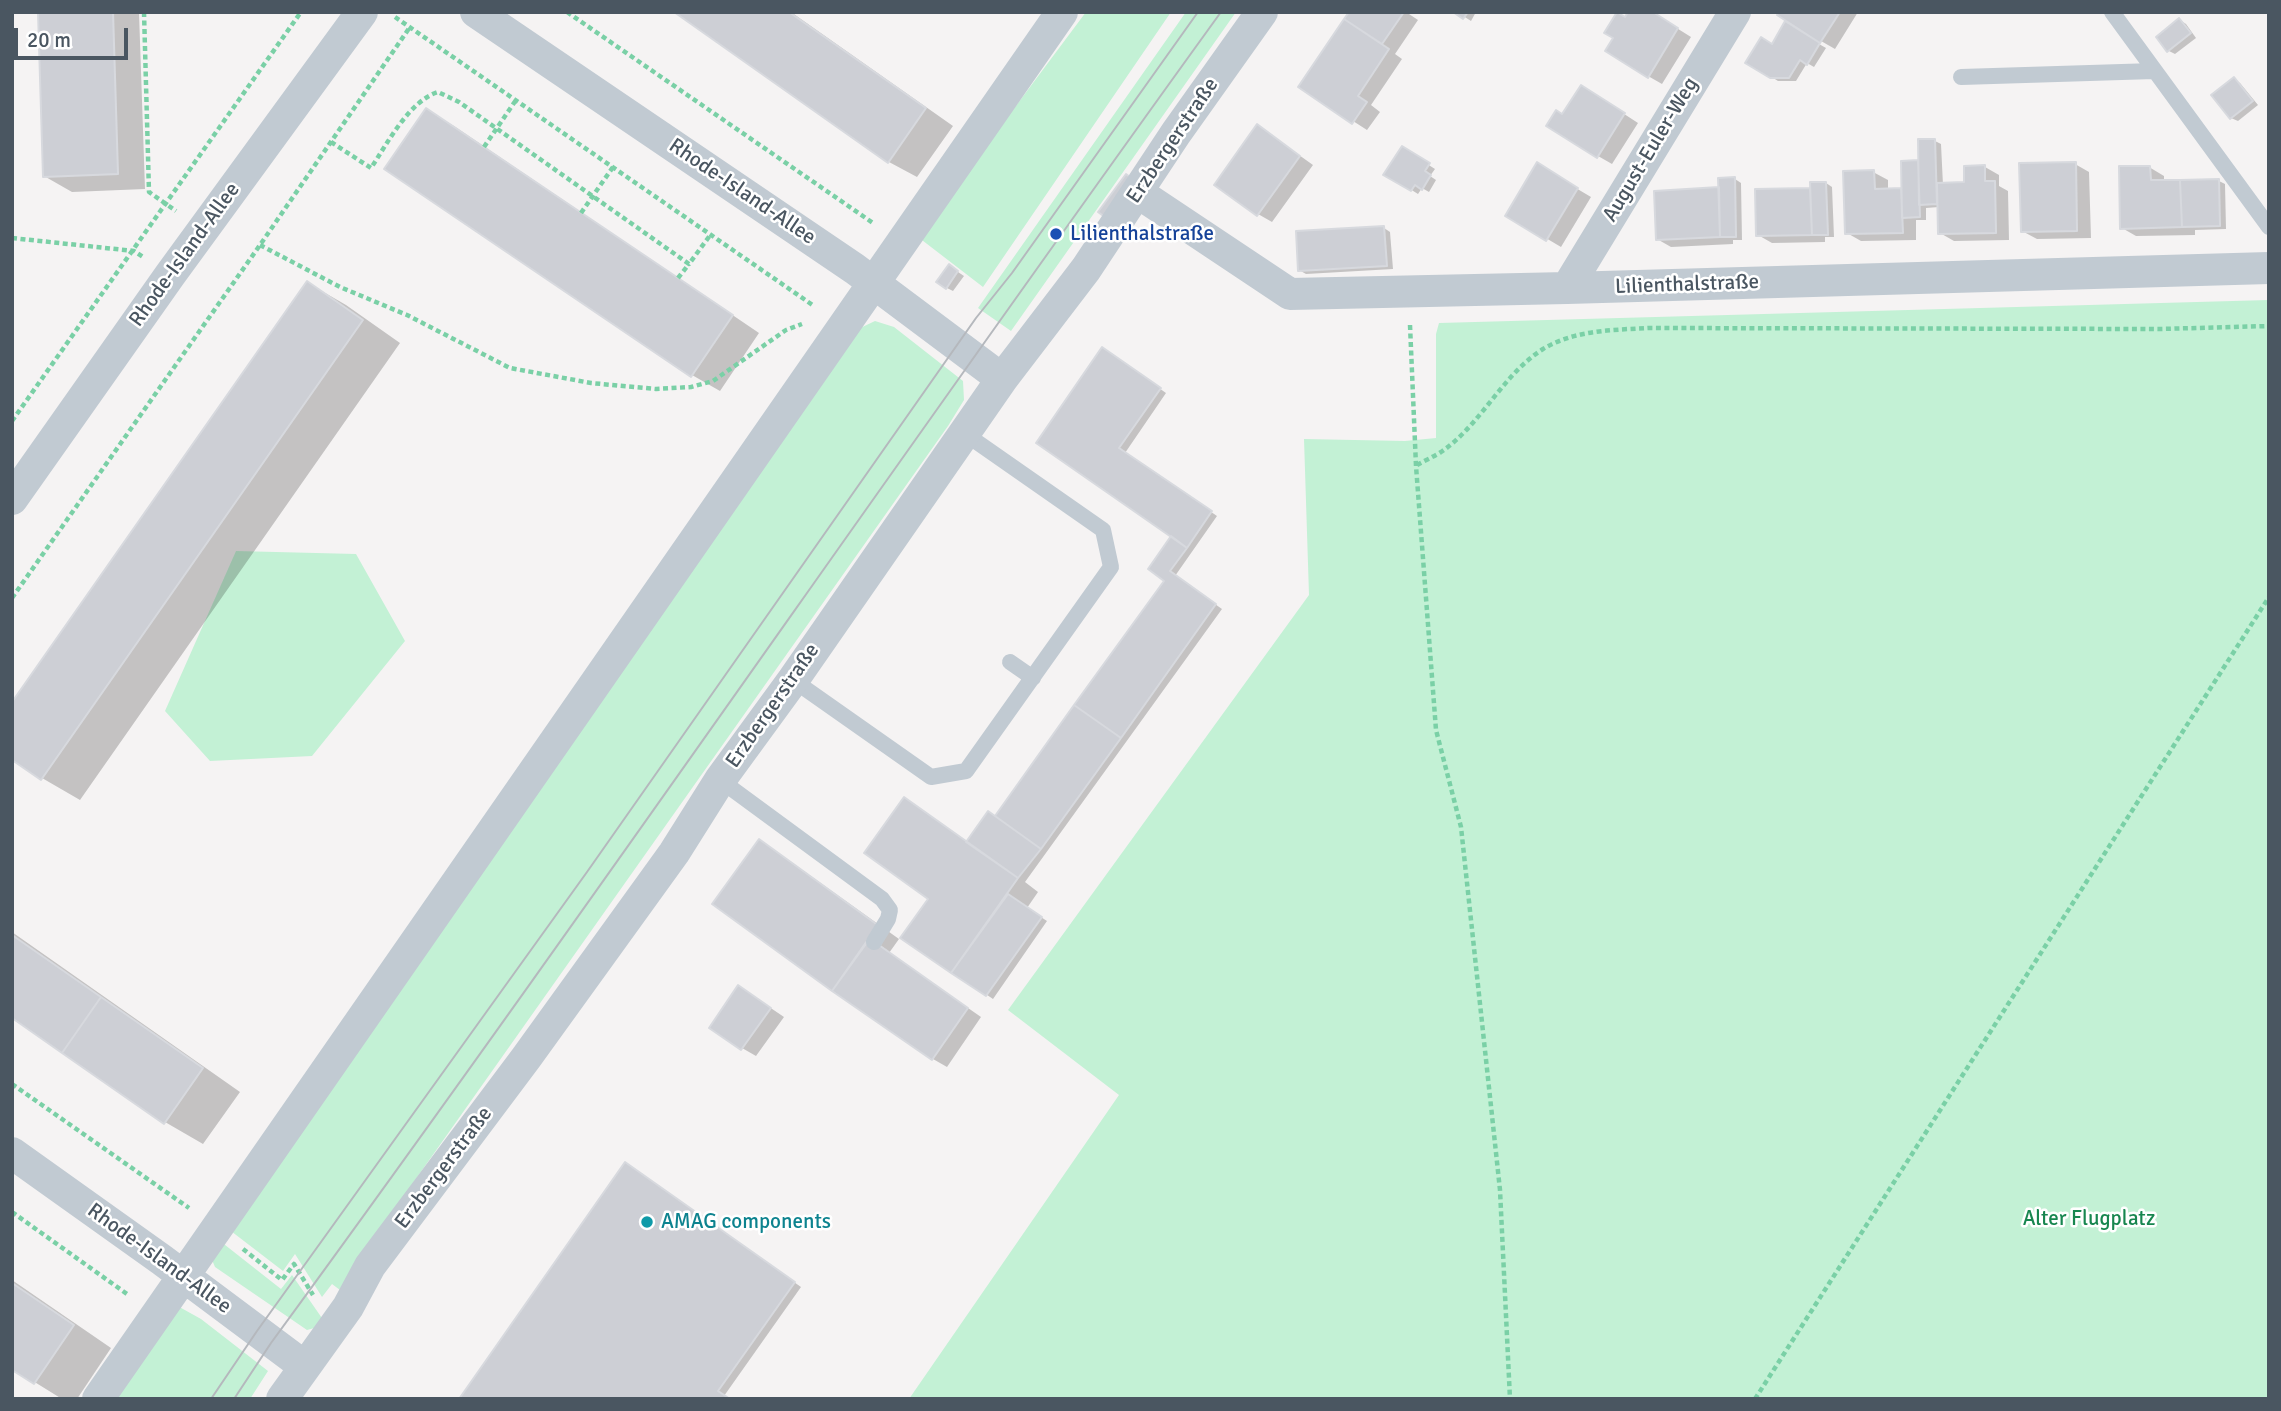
<!DOCTYPE html>
<html>
<head>
<meta charset="utf-8">
<style>
  body { margin:0 }
  #map { position:relative; width:2281px; height:1411px; overflow:hidden; background:#f5f3f3; font-family:Signika,sans-serif }
  canvas { display:block }
  .frame { position:absolute; inset:0; border:14px solid #4a5661; pointer-events:none }
  .scale { position:absolute; left:14px; top:28px; width:114px; height:32px; box-sizing:border-box; border:4px solid #4a5661; border-top:0; padding-left:9px; font-size:21px; line-height:24px; white-space:nowrap; color:#4a5661; -webkit-text-stroke:5px #fff; paint-order:stroke }
</style>
</head>
<body>
<div id="map">
<canvas width="2281" height="1411"></canvas>
<div class="frame"></div>
<div class="scale">20 m</div>
</div>
<script>
const ctx = document.querySelector('canvas').getContext('2d');
ctx.lineJoin = 'round';
function paint(path, color) {
  ctx.fillStyle = color;
  ctx.fill(path, 'evenodd');
}
function trace(path, color, width, dash) {
  ctx.strokeStyle = color;
  ctx.lineWidth = width;
  ctx.lineCap = dash ? 'butt' : 'round';
  ctx.setLineDash(dash || []);
  ctx.stroke(path);
}
function write(font, color, halo, rows, align = 'center') {
  ctx.font = font + ' Signika,sans-serif';
  ctx.lineWidth = 5;
  ctx.setLineDash([]);
  ctx.textBaseline = 'middle';
  ctx.strokeStyle = halo;
  ctx.fillStyle = color;
  for (const [text, x, y, turn = 0] of rows) {
    ctx.save();
    ctx.translate(x, y);
    ctx.rotate((+turn || 0) * Math.PI / 180);
    ctx.textAlign = isNaN(turn) ? turn : align;
    if (halo) ctx.strokeText(text, 0, 0);
    ctx.fillText(text, 0, 0);
    ctx.restore();
  }
}
const green = new Path2D(`
  M1086,12H1171L983,287L918,237Z
  M1186,12H1236L1011,331L978,308Z
  M2269,300V1399H909L1119,1095L1008,1010L1309,595L1304,439L1405,441L1436,438V334L1439,323Z
  M875,321L894,327L963,381L964,400L948,426L355,1265L344,1293L332,1284L322,1297L295,1254L283,1271L227,1228L856,330Z
  M236,551L356,554L405,641L312,756L210,761L165,711Z
  M220,1241L281,1289L292,1275L324,1321L318,1327L307,1330L215,1267L210,1255Z
  M174,1304L201,1319L268,1371L250,1399H108Z`);
const shadow = new Path2D(`
  M40,12H139L145,189L72,192L44,176Z
  M676,12H791L953,126L917,177L889,162Z
  M1351,12H1406L1418,20L1395,54L1402,59L1371,105L1380,112L1367,130L1300,87Z
  M1457,12H1476L1471,21Z
  M1651,12L1691,37L1662,84L1648,76L1626,19Z
  M1781,12H1858L1835,49L1814,37L1812,40L1826,48L1814,67L1807,63L1796,81H1778L1748,62L1773,46L1806,35L1807,32Z
  M2180,20L2186,24L2196,38L2175,54L2169,51Z
  M2234,79L2240,83L2258,105L2238,121L2231,118Z
  M1595,95L1638,123L1612,164L1598,156L1563,116Z
  M427,110L454,126L759,333L720,391L692,375L387,169Z
  M1271,135L1313,165L1272,222L1258,214Z
  M1935,141L1941,144L1943,185L1966,184L1985,167L1999,175V186L2008,191L2009,240L1954,241L1940,233L1939,207L1926,208V220H1916V240L1861,241L1847,233L1873,172L1888,180V190L1903,191V162H1920Z
  M1402,148L1435,169L1430,176L1436,180L1429,192L1422,188L1418,194L1386,174Z
  M2075,164L2089,172L2091,238L2037,239L2022,231Z
  M1537,165L1591,197L1561,247L1507,215Z
  M2149,167L2164,176V182L2219,181L2225,184L2226,229L2195,230V235L2136,236L2122,228Z
  M1735,179L1741,183L1742,240H1733V244L1671,247L1657,239Z
  M1826,183L1832,187L1834,237H1825V242L1772,243L1758,235L1756,191L1812,189Z
  M1384,228L1390,232L1393,269L1306,274L1299,270Z
  M955,270L964,276L953,291L947,288Z
  M308,283L346,305L400,343L80,800L42,778Z
  M1109,353L1166,393L1125,453L1217,516L1175,576L1222,609L1025,882L1038,892L1027,908L1047,921L993,999L903,938L931,898L904,799L968,842L996,818L1166,580L1174,536L1038,442Z
  M759,842L780,854L899,939L889,953L981,1017L947,1067L933,1059Z
  M12,932L240,1092L203,1144L165,1122L12,1016Z
  M753,996L784,1017L756,1056L742,1048Z
  M632,1168L801,1287L724,1396L461,1399Z
  M12,1280L111,1348L77,1399H62L12,1368Z`);
const building = new Path2D(`
  M38,12H113L118,174L43,177Z
  M674,12H789L926,108L888,163Z
  M1349,12H1404L1382,44L1344,19Z
  M1453,12H1468L1463,19Z
  M1617,12L1625,17L1628,12H1653L1678,28L1648,78L1605,51L1613,38L1604,33Z
  M1779,12H1840L1820,43L1777,15Z
  M2179,18L2191,33L2167,52L2156,37Z
  M1344,19L1389,49L1358,96L1367,102L1352,124L1298,87Z
  M1785,21L1820,43L1807,65L1800,60L1789,78H1770L1745,63L1761,37L1772,44Z
  M2234,77L2253,101L2230,119L2211,95Z
  M1581,85L1625,113L1597,158L1546,126L1556,110L1562,114Z
  M426,108L733,315L691,377L384,169Z
  M1257,124L1300,156L1257,216L1214,185Z
  M1918,139H1935L1937,204L1919,205Z
  M1402,146L1430,163L1425,171L1431,175L1422,190L1415,185L1411,191L1383,175Z
  M1918,160L1920,217L1902,218L1901,161Z
  M1537,162L1578,188L1546,241L1505,216Z
  M2076,162L2077,231L2021,232L2019,163Z
  M1985,165V181H1995L1996,233L1938,234L1937,183L1964,182V166Z
  M2119,166H2150L2151,180H2180L2182,227L2120,229Z
  M1874,170L1875,189L1901,188L1903,233L1845,234L1843,171Z
  M1126,174L1134,180L1106,218L1098,212Z
  M1735,177L1736,237H1720L1718,178Z
  M2219,179L2220,226L2182,227L2180,180Z
  M1810,182H1826L1828,235H1812Z
  M1719,187L1720,237L1656,240L1654,191Z
  M1810,188L1812,235L1756,236L1755,189Z
  M1384,226L1387,266L1298,271L1296,231Z
  M949,264L958,271L946,289L936,282Z
  M307,281L363,320L41,780L12,760V702Z
  M1102,347L1161,388L1119,448L1212,511L1187,548L1036,443Z
  M1171,536L1187,548L1170,571L1216,604L1121,738L1074,705L1164,581L1148,569Z
  M1074,705L1121,738L1041,849L995,816Z
  M904,797L1018,878L951,973L900,938L928,899L864,853Z
  M988,811L1041,849L1018,878L966,842Z
  M759,839L879,926L832,991L712,904Z
  M1008,894L1042,917L986,996L951,973Z
  M12,935L101,997L62,1053L12,1018Z
  M869,938L968,1008L932,1060L832,991Z
  M738,985L771,1008L741,1050L709,1028Z
  M101,997L203,1068L164,1124L62,1053Z
  M625,1162L795,1282L718,1391L730,1399H459Z
  M12,1283L74,1325L34,1384L12,1370Z`);
const path = new Path2D(`
  M144,12L149,192L176,211
  M567,12L873,223
  M395,17L814,306
  M331,142L371,168C387,144 409,101 438,92L459,102L689,264L711,234
  M484,147L516,100
  M581,213L613,167
  M12,238L134,251L143,257
  M260,245L340,287L407,315L510,368L591,383L656,389L691,387L713,381L786,330L802,324
  M678,278L689,264
  M1410,325L1416,466L1436,730L1461,827L1500,1190L1510,1399
  M12,421L301,12
  M1417,465C1424,461 1433,457 1441,452C1481,425 1502,375 1543,349C1574,330 1613,330 1648,328L2160,329L2269,326
  M12,598L260,245L410,27
  M12,1084L189,1208
  M12,1212L127,1294
  M243,1249L282,1280L294,1264L313,1295
  M1755,1399L2269,597`);
const service = new Path2D(`
  M2112,12L2269,227
  M1961,77L2154,71
  M1010,662L1033,678
  M793,680L931,777L966,771L1111,567L1103,530L964,433
  M720,780L882,899L890,910L888,919L874,942`);
const minor = new Path2D(`
  M476,12L855,269L1002,379
  M1137,192L1290,294L1567,288L2269,268
  M1567,288L1735,12
  M12,499L170,275L362,12
  M12,1153L162,1260L304,1366
  M98,1399L1062,12
  M282,1399L348,1307L370,1266L526,1058L674,853L720,780L793,680L1002,379L1086,269L1176,133L1262,12`);
const tram = new Path2D(`
  M211,1399L257,1331L587,872L976,318L1012,273L1198,12
  M234,1399L271,1343C593,903 901,454 1221,12`);
const markers = [
  [1056,234,7,"#1a4fb4"],
  [647,1222,7,"#0f9aa8"]
];
const streetNames = [
  ["Erzbergerstraße",1173,141,-56],
  ["August-Euler-Weg",1651,150,-59],
  ["Rhode-Island-Allee",742,192,34],
  ["Rhode-Island-Allee",185,255,-54],
  ["Lilienthalstraße",1687,285,-2],
  ["Erzbergerstraße",773,706,-55],
  ["Erzbergerstraße",444,1168,-53],
  ["Rhode-Island-Allee",159,1259,36]
];
const transitNames = [
  ["Lilienthalstraße",1070,234]
];
const parkNames = [
  ["Alter Flugplatz",2089,1219]
];
const cultureNames = [
  ["AMAG components",661,1222]
];
paint(green, '#c3f1d5');
paint(shadow, '#0003');
paint(building, '#cdcfd5');
trace(building, '#d7d9de', 2);
trace(path, '#7ad0a6', 4.5, [5, 3.5]);
trace(service, '#c1cad2', 16);
trace(minor, '#c1cad2', 32);
trace(tram, '#b5b8bd', 2);
for (const [x, y, r, color] of markers) {
  const dot = new Path2D();
  dot.arc(x, y, r, 0, 2 * Math.PI);
  ctx.fillStyle = color;
  ctx.fill(dot);
  trace(dot, '#fff', 2.5);
}
write('21px', '#4a5661', '#fff', streetNames);
write('21px', '#164399', '#fff', transitNames, 'left');
write('21px', '#17864f', '#fff', parkNames);
write('21px', '#0d838f', '#fff', cultureNames, 'left');
</script>
</body>
</html>
